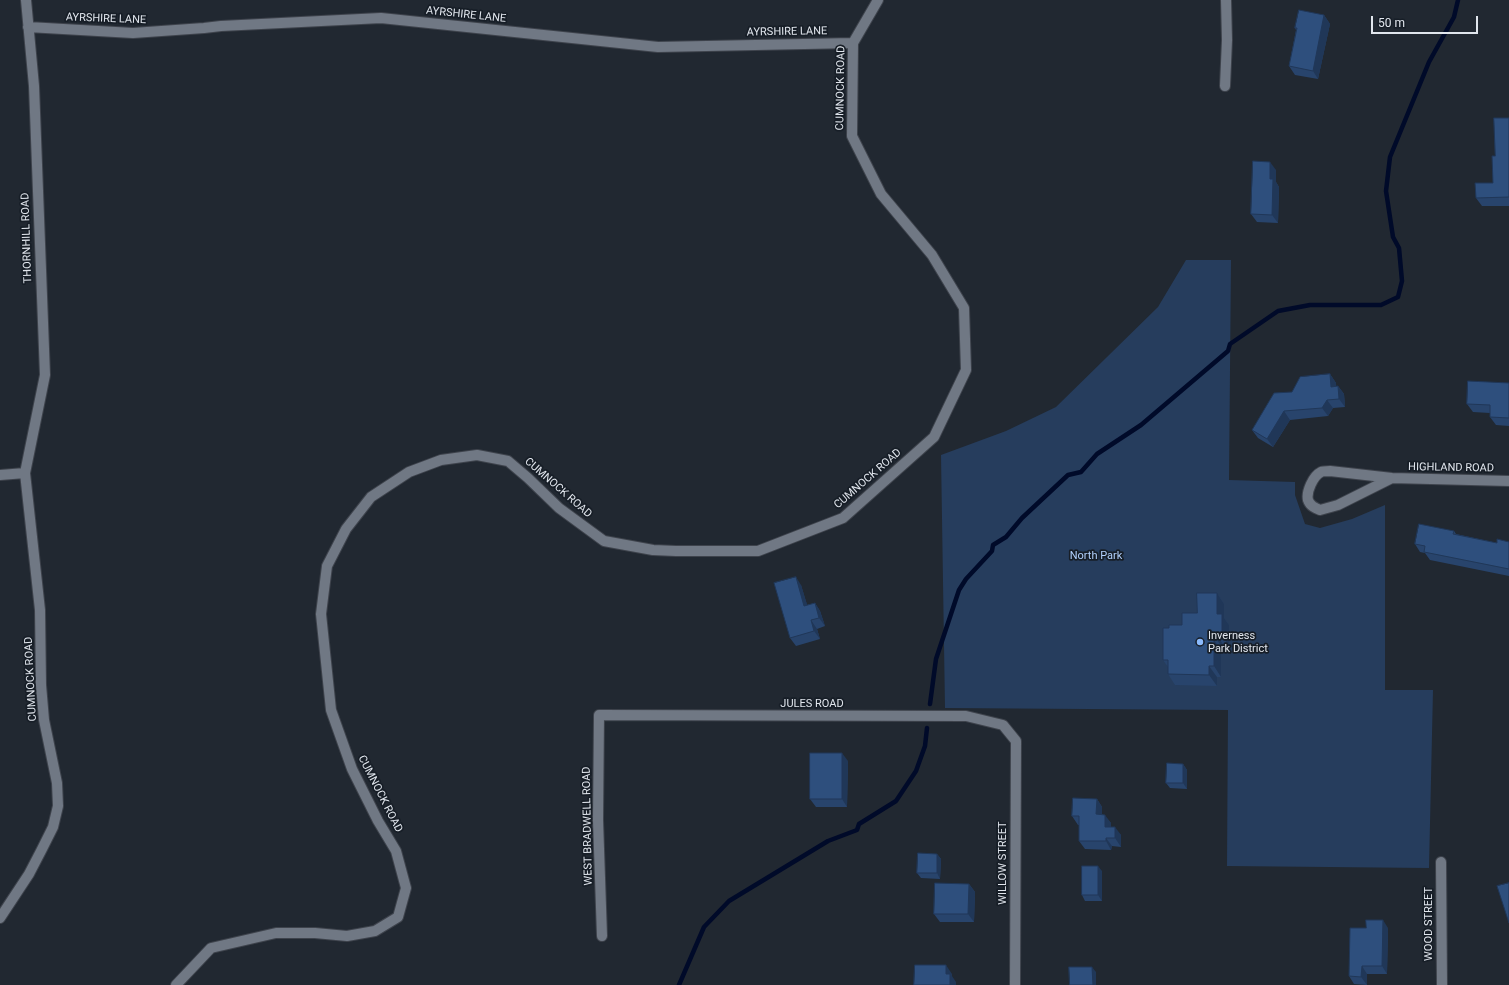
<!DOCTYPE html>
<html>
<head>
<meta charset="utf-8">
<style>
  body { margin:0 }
  #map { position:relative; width:1509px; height:985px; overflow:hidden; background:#212831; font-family:Roboto,sans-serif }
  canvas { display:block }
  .scale { position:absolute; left:1371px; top:16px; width:107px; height:18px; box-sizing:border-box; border:2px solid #e1e6ed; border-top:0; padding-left:5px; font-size:12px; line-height:14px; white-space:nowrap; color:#e1e6ed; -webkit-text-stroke:3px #171e27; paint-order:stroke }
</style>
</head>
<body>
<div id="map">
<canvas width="1509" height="985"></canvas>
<div class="scale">50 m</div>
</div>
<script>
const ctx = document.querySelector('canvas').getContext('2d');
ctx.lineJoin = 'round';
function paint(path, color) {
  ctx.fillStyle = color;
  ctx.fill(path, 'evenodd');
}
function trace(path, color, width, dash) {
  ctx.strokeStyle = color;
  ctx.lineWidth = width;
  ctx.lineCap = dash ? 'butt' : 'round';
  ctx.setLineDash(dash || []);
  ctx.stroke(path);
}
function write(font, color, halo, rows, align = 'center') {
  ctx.font = font + ' Roboto,sans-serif';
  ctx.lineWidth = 3.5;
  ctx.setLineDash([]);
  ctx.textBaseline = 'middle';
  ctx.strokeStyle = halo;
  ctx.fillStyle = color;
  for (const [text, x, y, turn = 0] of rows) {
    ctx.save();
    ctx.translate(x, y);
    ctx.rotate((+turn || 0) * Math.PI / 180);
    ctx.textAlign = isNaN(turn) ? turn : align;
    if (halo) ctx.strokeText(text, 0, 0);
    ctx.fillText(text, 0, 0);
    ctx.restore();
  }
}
const green = new Path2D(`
  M1186,260H1231L1229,480L1295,482V495L1305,524L1320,528L1352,519L1385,505V690H1433L1429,868L1227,866L1228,710L945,708L941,455L1006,431L1056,407L1158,307Z`);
const stream = new Path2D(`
  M930,704L936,659L959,590L966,579L992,551L993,545L1006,537L1022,518L1068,475L1081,472L1097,454L1141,425L1228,351L1230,344L1278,311L1310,305H1381L1398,297L1402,281L1399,248L1393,237L1386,191L1390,157L1429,62L1454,17L1458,0
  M679,985L704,927L729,901L828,841L857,830L859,824L896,801L916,771L925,746L927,728`);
const street = new Path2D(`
  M28,27L133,33L204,28L221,26L381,18L658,47L853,43
  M1225,86L1227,40L1226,0
  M0,475L25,473
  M1392,478L1338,505L1320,510C1315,508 1310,506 1308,500C1306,492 1313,476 1321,472C1323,471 1328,471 1330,471L1392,478L1509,481
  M1441,862L1442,985
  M0,918L29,874L42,849L53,827L58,806L57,783L44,720L41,685L40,610L25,473L45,375L34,86L26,0
  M602,936L598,820L599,715L966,716L1003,725L1016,741L1015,985
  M176,985L211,948L276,933H315L347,936L375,931L398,917L406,888L396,851L378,821L352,769L331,710L321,614L327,566L346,529L371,497L409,472L441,460L477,455L508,461L528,478L559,508L604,541L653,550L676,551H758L843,518L934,437L966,370L964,308L932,255L881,194L852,136L853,43L878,0`);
const wall = new Path2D(`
  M1324,15L1330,24L1318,79L1295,75L1289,66L1296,30L1295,28Z
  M1509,118V206H1482L1476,198L1493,183L1495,156Z
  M1276,170V182L1279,187L1278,223L1257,222L1251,214Z
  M1330,374L1336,383V386H1338L1344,394L1345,407L1333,408L1328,416L1290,420L1273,447L1258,438L1252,430L1292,392Z
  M1509,383V426L1496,425L1490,417V413L1473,412L1467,404Z
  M1454,531L1456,534L1497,543L1509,542V576L1430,560L1425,553L1420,552L1415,544Z
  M801,585L807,605L815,603L820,611L825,626L817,629L820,639L796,646L790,638Z
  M1217,593L1224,604V618L1229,625V646H1224V650H1221V677H1217V686L1175,685L1168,674V667L1163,660L1169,628L1182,625L1197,613Z
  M848,761L847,807H816L810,799Z
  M1183,764L1187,770V789L1170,788L1166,783Z
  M1097,799L1102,807V814L1111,823V827L1121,835V847L1112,846L1111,850L1085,849L1079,841V825H1078L1072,816Z
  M937,854L941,859L940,879L921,878L917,873Z
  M1102,871V901H1085L1082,895Z
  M969,884L975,892L974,922H940L934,914Z
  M1388,928L1387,974H1367V985L1354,984L1349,976Z`);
const shadedWall = new Path2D(`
  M1324,15L1330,24L1318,79L1313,71Z
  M1270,162L1276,170V182L1279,187L1278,223L1272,215L1270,179Z
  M1330,374L1336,383L1337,395L1331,387Z
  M1338,386L1344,394L1345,407L1339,399Z
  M1327,400L1333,408L1328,416L1322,408Z
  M1284,411L1290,420L1273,447L1267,439Z
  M796,577L801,585L810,614L804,606Z
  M1217,593L1224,604V618L1229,625V646L1222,635L1217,614Z
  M815,603L820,611L825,626L819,618Z
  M811,620L817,629L820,639L814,631Z
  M1217,635L1224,646V650L1217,640Z
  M1214,640L1221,650V677L1214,666Z
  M1209,666L1217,677V686L1209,675Z
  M842,753L848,761L847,807L842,799Z
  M1183,764L1187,770V789L1183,783Z
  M1097,799L1102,807V822L1096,814Z
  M1105,815L1111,823V835L1105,827Z
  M1115,827L1121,835V847L1115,838Z
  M1106,838L1112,846L1111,850L1106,841Z
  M937,854L941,859L940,879L937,873Z
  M1098,866L1102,871V901L1098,895Z
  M969,884L975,892L974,922L968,914Z
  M1383,920L1388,928L1387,974L1382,966Z
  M946,965L952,974V976L956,982V985H950L946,974Z
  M1362,966L1367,974V985L1361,977Z
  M1092,967L1096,972V985H1093Z`);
const building = new Path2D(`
  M1299,10L1324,15L1313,71L1289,66L1297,28H1295Z
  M1494,118H1509V197L1476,198L1475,183H1493L1492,156H1495Z
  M1253,161L1270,162V179H1273L1272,215L1251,214Z
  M1330,374L1331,387L1338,386L1339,399L1327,400L1322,408L1284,411L1267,439L1252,430L1274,393L1292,392L1300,377Z
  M1468,381L1509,383V418L1490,417V405L1467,404Z
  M1419,524L1454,531L1453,534L1497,543V539L1509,542V569L1424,552L1425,546L1415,544Z
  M796,577L804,606L815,603L819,618L811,620L814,631L790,638L774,583Z
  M1197,593H1217V614H1222V635H1217V640H1214V666H1209V675L1168,674V660H1163V628H1169V625H1182V613H1197Z
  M810,753H842V799H810Z
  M1167,763L1183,764V783H1166Z
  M1073,798L1097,799L1096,814L1105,815V827H1115V838H1106V841H1079V816H1072Z
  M918,853L937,854V873H917Z
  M1082,866H1098V895H1082Z
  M935,883L969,884L968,914H934Z
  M1509,883V923L1497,886Z
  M1366,920H1383L1382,966H1362L1361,977L1349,976L1350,928H1366Z
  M915,965H946V974H950V985H914Z
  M1069,967H1092L1093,985H1070Z`);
const markers = [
  [1200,642,4,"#8bbafc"]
];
const streetNames = [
  ["AYRSHIRE LANE",466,15,6],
  ["AYRSHIRE LANE",106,19,2],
  ["AYRSHIRE LANE",787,32,-1],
  ["CUMNOCK ROAD",841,88,-89],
  ["THORNHILL ROAD",27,238,-92],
  ["HIGHLAND ROAD",1451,468,1],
  ["CUMNOCK ROAD",868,479,-41],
  ["CUMNOCK ROAD",558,488,41],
  ["CUMNOCK ROAD",31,679,-93],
  ["JULES ROAD",812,704],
  ["CUMNOCK ROAD",380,794,63],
  ["WEST BRADWELL ROAD",588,826,-91],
  ["WILLOW STREET",1003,863,-90],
  ["WOOD STREET",1429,924,-90]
];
const parkNames = [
  ["North Park",1096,556]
];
const poiNames = [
  ["Inverness",1208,636],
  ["Park District",1208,649]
];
paint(green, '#263d5d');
trace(stream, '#000a29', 4.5);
trace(street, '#3e434c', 12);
trace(street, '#707884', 10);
paint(wall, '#28446c');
paint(shadedWall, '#203758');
paint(building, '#2e4f7d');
trace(building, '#203758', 1);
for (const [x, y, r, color] of markers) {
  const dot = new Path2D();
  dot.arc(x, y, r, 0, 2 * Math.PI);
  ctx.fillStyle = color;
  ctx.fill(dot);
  trace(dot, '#171e27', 1.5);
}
write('11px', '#e1e6ed', '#171e27', streetNames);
write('11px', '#b1d0fc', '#171e27', parkNames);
write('11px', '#e1e6ed', '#171e27', poiNames, 'left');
</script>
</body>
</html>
